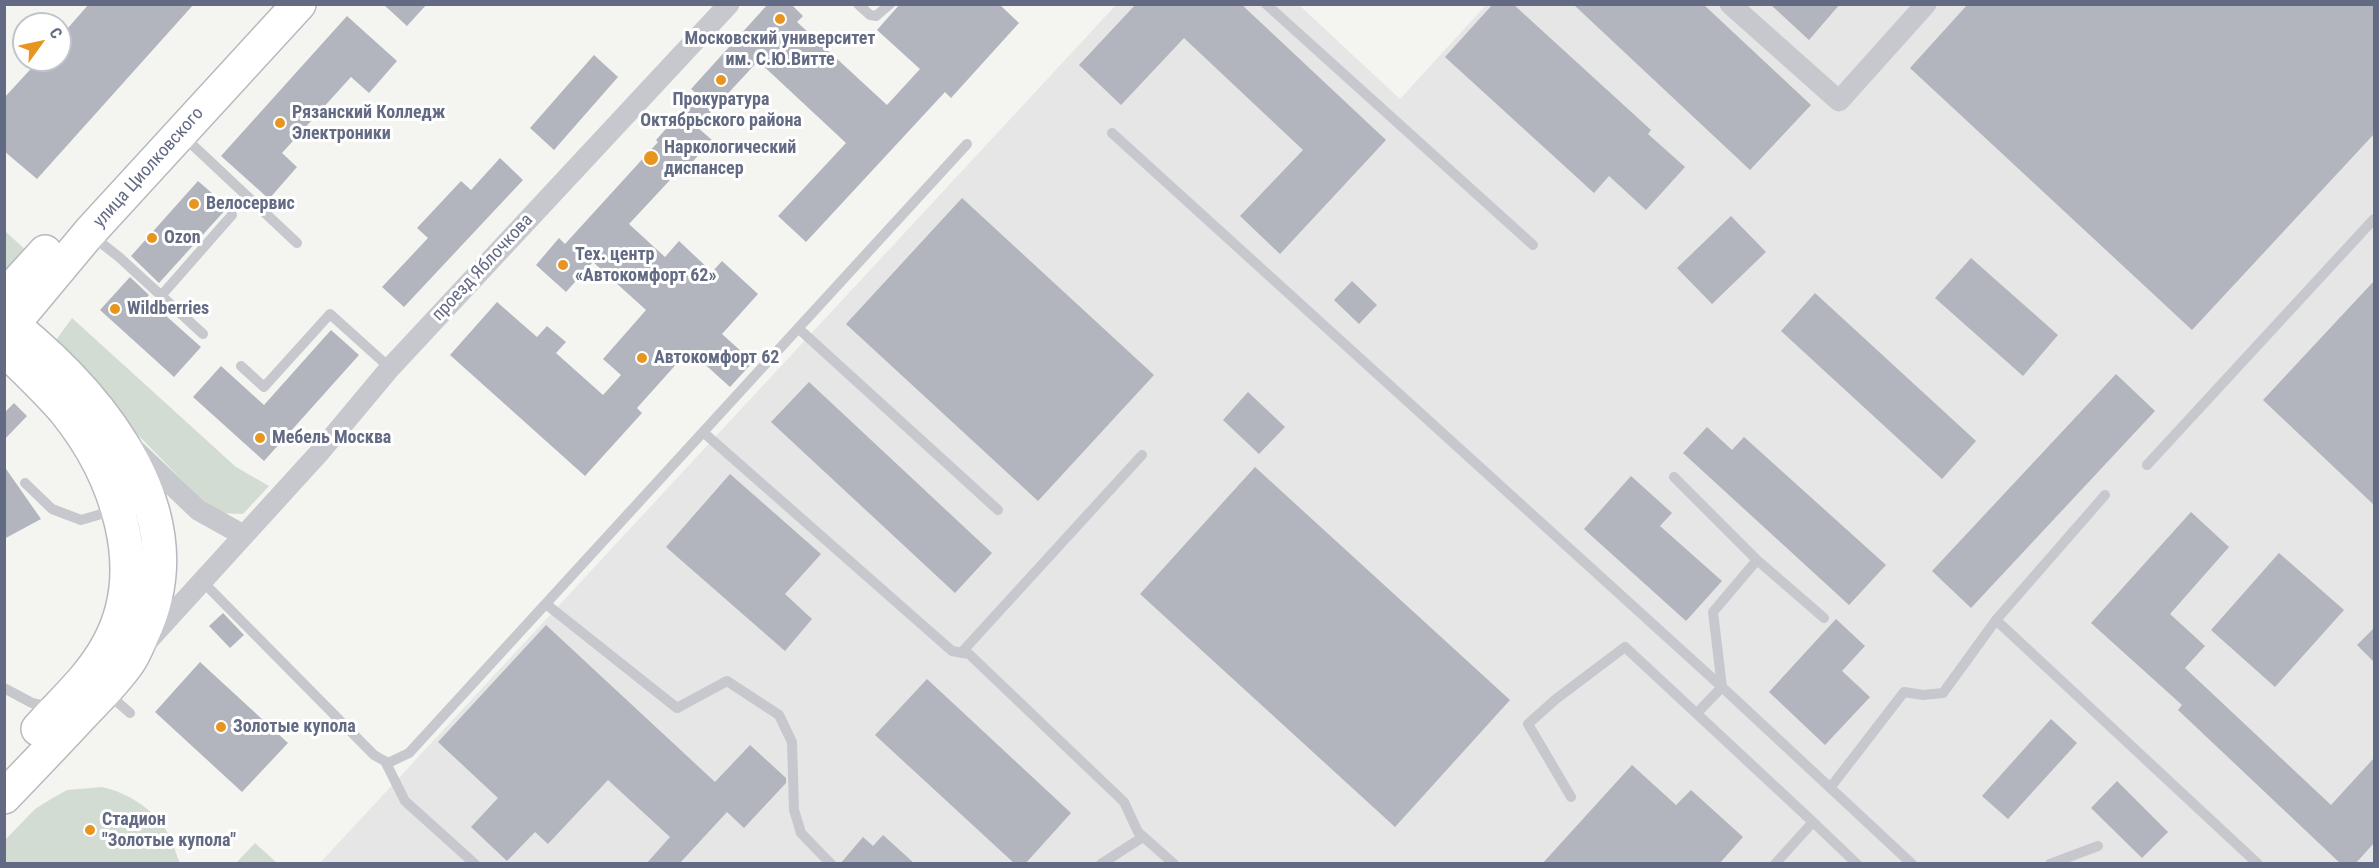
<!DOCTYPE html>
<html>
<head>
<meta charset="utf-8">
<style>
  body { margin:0 }
  #map { position:relative; width:2379px; height:868px; overflow:hidden; background:#f4f5f1; font-family:"Roboto Condensed",sans-serif }
  canvas { display:block }
  .frame { position:absolute; inset:0; border:6px solid #636a83; pointer-events:none }
  .north { position:absolute; left:12px; top:12px; width:60px; height:60px; box-sizing:border-box; background:#fff; border:2px solid #c1c3cd; border-radius:50%; rotate:57deg; font-size:16px; font-weight:700; line-height:24px; text-align:center; color:#636a83 }
  .north::after { content:''; display:block; margin:auto; width:21px; height:27px; background:#e8951f; clip-path:polygon(50% 0,100% 100%,50% 72%,0 100%) }
</style>
</head>
<body>
<div id="map">
<canvas width="2379" height="868"></canvas>
<div class="frame"></div>
<div class="north">С</div>
</div>
<script>
const ctx = document.querySelector('canvas').getContext('2d');
ctx.lineJoin = 'round';
function paint(path, color) {
  ctx.fillStyle = color;
  ctx.fill(path, 'evenodd');
}
function trace(path, color, width, dash) {
  ctx.strokeStyle = color;
  ctx.lineWidth = width;
  ctx.lineCap = dash ? 'butt' : 'round';
  ctx.setLineDash(dash || []);
  ctx.stroke(path);
}
function write(font, color, halo, rows, align = 'center') {
  ctx.font = font + ' "Roboto Condensed",sans-serif';
  ctx.lineWidth = 6;
  ctx.setLineDash([]);
  ctx.textBaseline = 'middle';
  ctx.strokeStyle = halo;
  ctx.fillStyle = color;
  for (const [text, x, y, turn = 0] of rows) {
    ctx.save();
    ctx.translate(x, y);
    ctx.rotate((+turn || 0) * Math.PI / 180);
    ctx.textAlign = isNaN(turn) ? turn : align;
    if (halo) ctx.strokeText(text, 0, 0);
    ctx.fillText(text, 0, 0);
    ctx.restore();
  }
}
const built = new Path2D(`
  M1116,5H1299L1400,99L1486,5H2374V863L319,864Z`);
const green = new Path2D(`
  M5,231L29,253L5,276Z
  M72,318L236,467L269,486L243,514L214,513L62,357L56,340Z
  M102,787C129,793 157,811 170,837C174,845 176,855 180,863H5V840L35,809L51,799L67,790Z
  M255,843L277,863H236Z`);
const building = new Path2D(`
  M89,4H194L37,179L4,151V98L39,60H60V37Z
  M383,4H427L407,26Z
  M768,4H791L803,16L797,22L887,105L920,69L877,30L900,4H999L1019,23L951,98L945,92L806,242L778,216L846,143L758,61L697,127L712,140L687,168L684,165L629,224L665,257L679,241L712,272L722,261L758,294L722,334L753,362L730,387L689,350L637,408L642,413L585,476L450,355L497,302L537,337L547,326L566,342L556,353L603,395L621,375L603,359L646,310L593,262L566,292L536,265L559,238L565,244L658,142L656,140L697,94L691,89Z
  M1136,4H1241L1386,140L1280,254L1240,216L1303,150L1184,38L1121,105L1079,65Z
  M1493,4H1513L1651,130L1648,134L1685,167L1646,210L1609,176L1594,193L1445,57Z
  M1573,4H1703L1811,105L1750,170Z
  M1770,4H1840L1809,40Z
  M1968,4H2374V134L2192,330L1910,68Z
  M347,16L397,61L369,93L351,77L282,153L297,167L269,199L221,156Z
  M594,55L618,77L554,150L530,128Z
  M500,158L523,180L404,307L382,287L428,238L417,228L461,181L471,190Z
  M198,181L228,207L159,283L131,256Z
  M962,198L1154,375L1038,501L846,324Z
  M1731,216L1766,252L1712,304L1677,268Z
  M1971,258L2058,335L2023,376L1935,298Z
  M130,277L149,295L146,298L201,347L174,377L100,310Z
  M1352,281L1377,305L1359,324L1334,300Z
  M2374,281V505L2263,400Z
  M1815,293L1976,441L1942,479L1781,331Z
  M331,330L359,355L264,461L193,397L221,366L264,405Z
  M2116,374L2155,411L1971,608L1932,571Z
  M809,382L992,553L955,593L771,422Z
  M1248,392L1285,427L1259,454L1223,420Z
  M14,403L27,416L4,440V413Z
  M1707,427L1732,450L1744,437L1886,565L1849,605L1683,453Z
  M4,466L41,519L4,539Z
  M1255,467L1510,700L1395,827L1140,594Z
  M730,474L821,554L785,594L812,619L785,651L666,547Z
  M1631,476L1672,513L1660,526L1722,581L1686,621L1584,529Z
  M2191,512L2229,547L2170,614L2205,646L2185,668L2331,805L2374,758V843L2355,864H2341L2178,710L2182,705L2091,623Z
  M2279,553L2344,610L2275,687L2211,630Z
  M223,613L244,635L230,648L209,626Z
  M1836,619L1865,646L1842,671L1870,697L1825,745L1769,692Z
  M546,625L715,782L750,745L786,778V783L744,828L727,812L679,864H646L670,837L608,780L548,844L535,832L507,861L471,827L498,798L438,742Z
  M2374,628V662L2357,645Z
  M200,662L288,743L242,792L155,712Z
  M927,679L1071,813L1025,864H1015L875,735Z
  M2051,719L2077,743L2008,819L1982,796Z
  M1632,765L1676,805L1691,790L1743,837L1719,864H1542Z
  M2117,781L2168,832L2142,858L2091,808Z
  M883,835L915,864H840L863,837L873,846Z`);
const lane = new Path2D(`
  M858,4L870,15L876,16L890,4
  M1266,4L1533,245
  M1112,133L1722,687L1697,713
  M183,136L297,243
  M91,235L119,257L203,334
  M160,297L232,215
  M798,328L998,510
  M241,366L264,387L330,314L390,368
  M703,432L952,651L969,654L1124,802L1138,832L1174,864
  M2147,465L2374,219
  M1674,477L1757,560
  M25,483L52,509L81,520L115,510
  M201,580L374,755L388,763L409,753L967,144
  M546,604L677,708L727,681L779,715L792,742L794,810L801,833L831,864
  M1824,618L1757,560L1713,612L1722,687L1912,864
  M1996,620L2258,864
  M961,653L1142,455
  M4,688L32,703L51,707
  M107,693L130,713
  M385,761L405,801L475,864
  M1830,788L1904,692L1923,695L1943,693L1996,620L2105,495
  M1571,797L1528,724L1556,699L1625,647L1813,822
  M1101,864L1143,837
  M1775,864L1813,822L1857,864
  M2050,864L2098,846`);
const street = new Path2D(`
  M1730,4L1839,101L1926,4
  M131,446L198,510L243,535
  M145,644L319,453L390,368L729,4`);
const primary = new Path2D(`
  M4,297L45,252
  M4,335L89,233L299,4
  M4,349C25,369 46,389 65,411C116,474 150,569 108,645C91,677 62,702 38,729
  M4,797C30,770 55,744 80,717C96,700 114,683 128,663C134,655 138,644 142,635C200,515 102,397 13,325`);
const markers = [
  [780,19,6,"#e8951f"],
  [721,80,6,"#e8951f"],
  [280,123,6,"#e8951f"],
  [651,158,8,"#e8951f"],
  [194,204,6,"#e8951f"],
  [152,238,6,"#e8951f"],
  [563,265,6,"#e8951f"],
  [115,309,6,"#e8951f"],
  [642,358,6,"#e8951f"],
  [260,438,6,"#e8951f"],
  [221,727,6,"#e8951f"],
  [90,830,6,"#e8951f"]
];
const poiNames = [
  ["Московский университет",780,39,"center"],
  ["им. С.Ю.Витте",780,60,"center"],
  ["Прокуратура",721,100,"center"],
  ["Октябрьского района",721,121,"center"],
  ["Рязанский Колледж",292,113],
  ["Электроники",292,134],
  ["Наркологический",664,148],
  ["диспансер",664,169],
  ["Велосервис",206,204],
  ["Ozon",164,238],
  ["Тех. центр",575,255],
  ["«Автокомфорт 62»",575,276],
  ["Wildberries",127,309],
  ["Автокомфорт 62",654,358],
  ["Мебель Москва",272,438],
  ["Золотые купола",233,727],
  ["Стадион",102,820],
  ["\"Золотые купола\"",102,841]
];
const streetNames = [
  ["улица Циолковского",149,168,-48],
  ["проезд Яблочкова",483,268,-47]
];
paint(built, '#e5e6e5');
paint(green, '#d3dcd3');
paint(building, '#b2b5bd');
trace(primary, '#b7b9be', 36);
trace(lane, '#c7c8cd', 10);
trace(street, '#c7c8cd', 21);
trace(primary, '#fff', 33);
for (const [x, y, r, color] of markers) {
  const dot = new Path2D();
  dot.arc(x, y, r, 0, 2 * Math.PI);
  ctx.fillStyle = color;
  ctx.fill(dot);
  trace(dot, '#fff', 2);
}
write('bold 18px', '#636a83', '#fff', poiNames, 'left');
write('18px', '#636a83', '#fff', streetNames);
</script>
</body>
</html>
